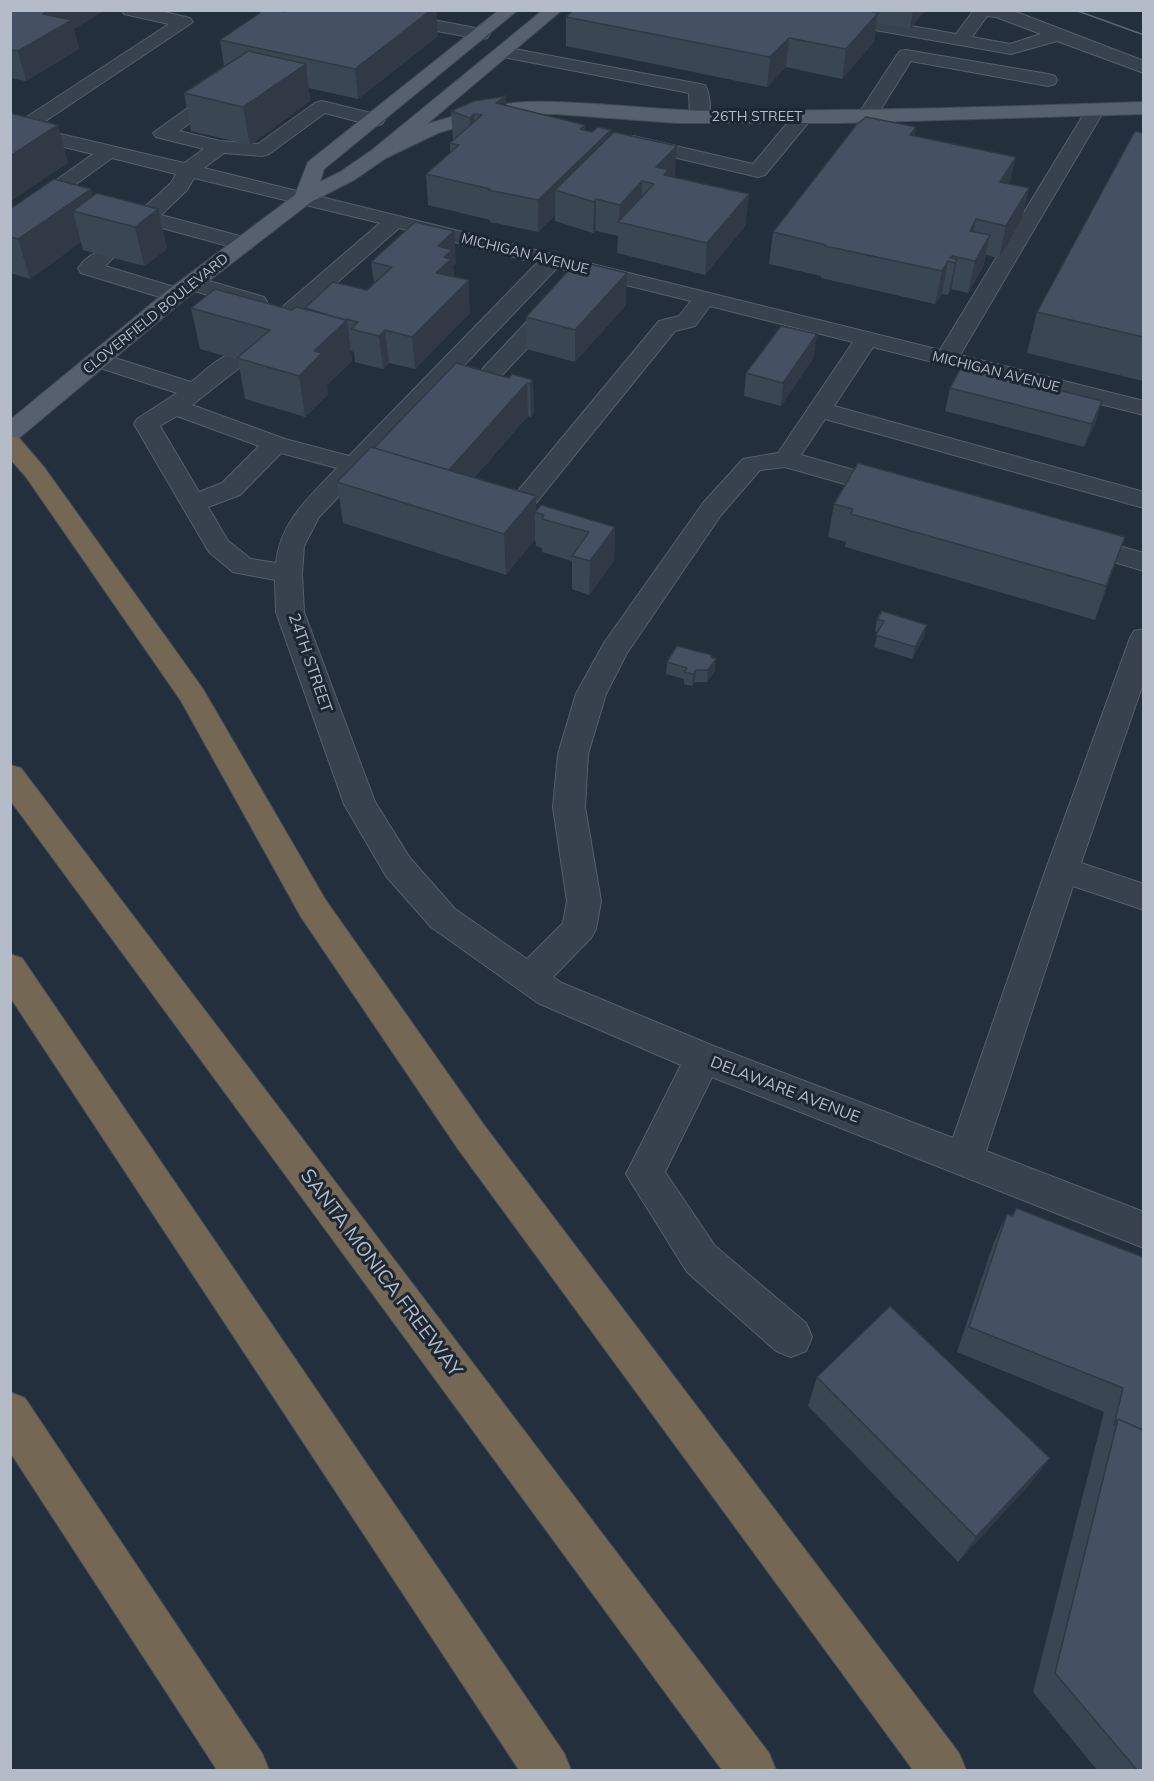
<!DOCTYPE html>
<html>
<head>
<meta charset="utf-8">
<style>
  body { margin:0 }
  #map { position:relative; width:1154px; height:1781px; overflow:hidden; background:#242f3e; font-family:Mulish,sans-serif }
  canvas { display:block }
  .frame { position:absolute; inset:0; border:12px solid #b4bcc9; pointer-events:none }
</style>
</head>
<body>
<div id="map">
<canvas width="1154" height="1781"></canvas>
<div class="frame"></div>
</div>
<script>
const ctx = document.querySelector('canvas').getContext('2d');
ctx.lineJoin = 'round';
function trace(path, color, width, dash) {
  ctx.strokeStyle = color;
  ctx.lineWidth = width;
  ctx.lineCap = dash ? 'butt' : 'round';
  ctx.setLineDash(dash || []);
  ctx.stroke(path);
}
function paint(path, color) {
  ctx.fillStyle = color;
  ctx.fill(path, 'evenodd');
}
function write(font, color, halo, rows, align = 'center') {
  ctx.font = font + ' Mulish,sans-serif';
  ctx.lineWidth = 6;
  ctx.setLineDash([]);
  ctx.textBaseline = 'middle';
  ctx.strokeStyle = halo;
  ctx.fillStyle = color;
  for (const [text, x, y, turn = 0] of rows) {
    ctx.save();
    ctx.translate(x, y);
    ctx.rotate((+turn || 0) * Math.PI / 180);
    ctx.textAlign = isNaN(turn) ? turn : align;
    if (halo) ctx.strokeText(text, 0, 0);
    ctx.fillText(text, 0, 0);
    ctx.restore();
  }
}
const minor = new Path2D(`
  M122,10H156L190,18L193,22L35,128L184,163L204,149L156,137L153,133L217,87H231L233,91L179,131L220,141L258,144L315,103L322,101L375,114L382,116L385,120L382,124L375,126L325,113L269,154L262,156L224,153L204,168L940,350L1087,109L1089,105H1103L1105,109L960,355L1144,401V415L873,347L834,406L1144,492V508L825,419L801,455L903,484L907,490L903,496L894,498L785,467L760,470L721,515L627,653L606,694L588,754L585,807L601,901L596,929L591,938L553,977L562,983L716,1047L953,1138L1046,869L1130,638L1134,631L1144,629V681L1081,863L1144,884V910L1073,886L986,1151L1144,1212V1248L712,1077L665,1172L715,1246L806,1323L812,1337L806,1351L791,1357L776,1351L687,1272L626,1174L681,1065L538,1003L431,927L386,876L344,804L276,612L275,580L233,572L209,552L134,424L137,419L177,393L91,365L87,360L91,355L99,353L191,382C206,371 224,349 244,354L248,359L244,364L192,405L285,439L349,456L537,263L399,228L267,344L259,346L251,344L247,339L251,334L380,223L194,178L187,190L161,215L251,239L254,244L251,249L243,250L151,225C140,234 133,245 117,242L114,237L117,232L171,183L176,174L112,158L17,227L10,229V213L93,154L10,134V122L16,124L169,24L124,14ZM557,268L691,301L679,316L659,321L513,497L509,503L513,509L522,511L531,509L675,331L695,326L710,306L853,342L778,453L743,459L703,503L604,643L576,694L558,754L553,807L567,901L563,923L527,959L455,909L410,858L375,802L304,612L302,574L304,546L319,517ZM177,416L259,446L222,483L199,492L160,426ZM281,453L337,468C310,496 280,522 276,563L251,559L228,541L208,507L240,495Z
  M340,10H380L481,29L487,30L490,34L487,38L481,39L348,15Z
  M782,10H822L956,34L974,10H1011L1144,61V73L1057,41L1011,54L790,15ZM987,16L996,17L1041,34L1010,44L972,37Z
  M504,47L705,85C710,93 712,113 707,121H693L690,117L689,93L498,56L495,52L498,48Z
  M906,50L1048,74L1055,76L1057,80L1055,84L1048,86L911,61L874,120H860L857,116L897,55L900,51Z
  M803,111L810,113L813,117L765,175L758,177L626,146L623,142L626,138L633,136L753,164L796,113Z
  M104,250L112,251L115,256L105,266L184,290L187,295L184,300L176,302L81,273L78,268C84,259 94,252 104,250Z
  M192,276L264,297L267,302L264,307L256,309L184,288L181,283L184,278Z
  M556,297L564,299L567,304L564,309L489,389L481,391L473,389L469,384L473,379L548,299Z
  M1076,534L1144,553V571L1067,548L1063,542L1067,536Z`);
const major = new Path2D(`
  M499,10H518L324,169L320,182L340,172L372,150L543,10H562L427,124C459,115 491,104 525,102C588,100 652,111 716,111C858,111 1001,107 1144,102V114L841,123H677L555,114H523L487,118L438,133L386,158L354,180L311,202L184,300L19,438L10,440V420L168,290L295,195L308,162Z`);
const highway = new Path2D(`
  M10,436L19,438L44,467L203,689L325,899L484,1125L959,1753L966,1770H913L458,1149L301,917L181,701L26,477L10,459Z
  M10,765L21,768L769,1753L776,1770H722L10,800Z
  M10,954L22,958L564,1753L571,1770H519L10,997Z
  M10,1392L25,1398L262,1753L269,1770H217L10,1452Z`);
const tram = new Path2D(`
  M1075,10L1144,35`);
const wall = new Path2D(`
  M10,10H105L74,29L79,49L26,81L10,78Z
  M287,10H436L438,36L358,99L309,88L310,101L250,145L191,131L184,93L224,66L220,40Z
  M574,10H926L910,29L877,23L874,42L842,79L786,67L767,87L566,46V17Z
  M506,96V106L592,132L611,130V135L675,177L746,225L705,275L617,253L618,236L596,231L593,233L555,221V215L538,232L490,222V220L428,205L426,174L450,153V143L453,140L451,111Z
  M916,127L914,136L1016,157L1009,184L1029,188L1022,219L999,258L986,255L983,267L968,293L951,289L948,295L942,294L935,304L821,278V276L769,264L773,232Z
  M1143,133V381L1027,353L1037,312Z
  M93,197L158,209L167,249L144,266L83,250L81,242L30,279L10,273V209Z
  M371,262L456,263L453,266L454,277L470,313L415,369L389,363L383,369L355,362L354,352L351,351L352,361L327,385L328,394L305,417L245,399L238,360L200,349L191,308L292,310L305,309V308L367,290L374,284Z
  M626,305L575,362L526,349V317Z
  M814,357L781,406L744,396L746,373Z
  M509,378L533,380L534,413L531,417L528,416L474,478L536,496V511L615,527L614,561L589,595L572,589V561L542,552V548L536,546L535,539L506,575L343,523L337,482L374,448Z
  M950,388L1102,401L1095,424L1084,447L945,411Z
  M834,504L1125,537L1095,620L845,547L846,542L828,537Z
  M882,611L924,637L912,659L874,647L878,632L875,631L877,619Z
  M712,655L715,671L707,682H695L692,686L684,684V679L666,674L667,662Z
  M1016,1208L1143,1257V1770H1097L1033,1692L1104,1412L957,1352L994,1242L1007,1214L1012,1216Z
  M817,1377L1050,1458L1029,1485L958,1562L808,1406Z`);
const shadedWall = new Path2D(`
  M48,10H105L74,29L79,49L26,81L18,51L43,14Z
  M431,10H436L438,36L358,99L355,69Z
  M913,10H926L910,29Z
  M878,13L874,42L842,79L846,49Z
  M789,38L786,67L767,87L770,57Z
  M306,64L310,101L250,145L243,107Z
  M506,96L507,126L496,103Z
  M474,114L476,144L471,148L470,118Z
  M58,125L68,163L10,202V156Z
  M585,125V154L611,130L610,160L555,190V215L538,232V200L580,129Z
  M916,127L911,158L910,135Z
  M677,146L675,177L668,184L656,167Z
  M1016,157L1008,188L1000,182Z
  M642,181L641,213L619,222L620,205Z
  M1029,188L1022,219L999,258L1006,226Z
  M91,189L98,217L73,211L81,242L30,279L18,239Z
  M749,194L746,225L705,275L707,243Z
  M596,199V231L593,233L594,202Z
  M158,209L167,249L144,266L135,227Z
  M976,219L970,251V231Z
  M454,231L456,263L453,266L454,282L436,273L438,246Z
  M990,235L983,267L968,293L975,261Z
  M957,259L951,291L948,295L955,263Z
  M948,261L942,294L935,304L942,271Z
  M627,273L626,305L575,362V330Z
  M469,280L470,313L415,369L412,337Z
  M347,319L352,361L327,385L328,394L305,417L299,376L314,351Z
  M385,330L389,363L383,369L379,336Z
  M817,334L814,357L781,406L783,383Z
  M533,380L534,413L531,417L530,384Z
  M527,383L528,416L447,508L445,474Z
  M1102,401L1095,424L1084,447L1092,424Z
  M536,496V513L535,512V539L506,575L504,534Z
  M615,527L614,561L589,595L590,561Z
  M1125,537L1113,570L1095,620L1106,586Z
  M927,625L924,637L912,659L915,647Z
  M712,655L711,665L716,659L715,671L707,682L708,670Z
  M696,670L695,682L692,686L693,674Z
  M1050,1458L1029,1485L958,1562L976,1537Z`);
const building = new Path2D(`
  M10,10H48L43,14L72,20L18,51L10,50Z
  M264,10H279L285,12L287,10H431L355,69L220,40Z
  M574,10H865L878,13L846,49L789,38L770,57L566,17Z
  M248,51L306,64L243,107L184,93Z
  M506,96L496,103L585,125L580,129L592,132L598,127L611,130L538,200L488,190L490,189L426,174L459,145L450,143L482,115L474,114L470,118L451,111L474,101Z
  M10,113L58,125L10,156Z
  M866,117L916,127L910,135L1016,157L1000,182L1029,188L1006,226L976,219L970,231L990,235L975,261L952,256L950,258L957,259L955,263L948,261L942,271L825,246L826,245L773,232L857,124Z
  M1135,131L1143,133V337L1037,312Z
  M614,132L677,146L656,167L668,170L664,175L749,194L707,243L618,222L654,184L642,181L620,205L596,199L594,202L555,190Z
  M54,179L91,189L18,239L10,237V209Z
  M97,193L158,209L135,227L73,211Z
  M415,222L454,231L438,246L452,250L444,257L451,259L436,273L469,280L412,337L385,330L379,336L351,329L358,322L347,319L345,320L305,308L333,282L367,290L392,267L371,262Z
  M577,261L627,273L575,330L526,317Z
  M215,289L292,310L296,307L347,320L314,351L322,353L299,376L237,358L270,330L191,308Z
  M781,326L817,334L783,383L746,373Z
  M456,363L509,378L512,374L533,380L530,384L527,383L449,470L374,448Z
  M962,366L1102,401L1092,424L950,388Z
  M371,447L536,496L504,534L337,482Z
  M858,463L1125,537L1106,586L851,514L853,509L834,504Z
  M541,505L615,527L590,561L572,556L589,532L542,519L544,515L535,512Z
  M882,611L927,625L915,647L876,635L884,621L877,619Z
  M677,646L712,655L711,657L716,659L708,670H696L693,674L684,672L687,668L667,662Z
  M1016,1208L1143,1257V1430L1118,1419L1114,1425L1123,1388L969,1327L1007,1214L1013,1216Z
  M890,1306L1050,1458L976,1537L817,1377Z
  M1118,1419L1143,1430V1770H1137L1055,1673Z`);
const farStreetnames = [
  ["26TH STREET",757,117],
  ["MICHIGAN AVENUE",525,254,14],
  ["CLOVERFIELD BOULEVARD",156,314,-39],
  ["MICHIGAN AVENUE",996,372,14]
];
const streetNames = [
  ["24TH STREET",310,663,71],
  ["DELAWARE AVENUE",785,1090,21]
];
const nearStreetnames = [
  ["SANTA MONICA FREEWAY",381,1273,53]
];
trace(minor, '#565f6c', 2);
trace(major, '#414a57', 2);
trace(highway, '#434c59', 2);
paint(minor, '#38414e');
paint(major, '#56606e');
paint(highway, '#746855');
trace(tram, '#5a6575', 1.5);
paint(wall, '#3b4654');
paint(shadedWall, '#303945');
paint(building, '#455162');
trace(building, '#303945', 1.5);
write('14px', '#b4bcc9', '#1d2633', farStreetnames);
write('16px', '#b4bcc9', '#1d2633', streetNames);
write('20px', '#b4bcc9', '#1d2633', nearStreetnames);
</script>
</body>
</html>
